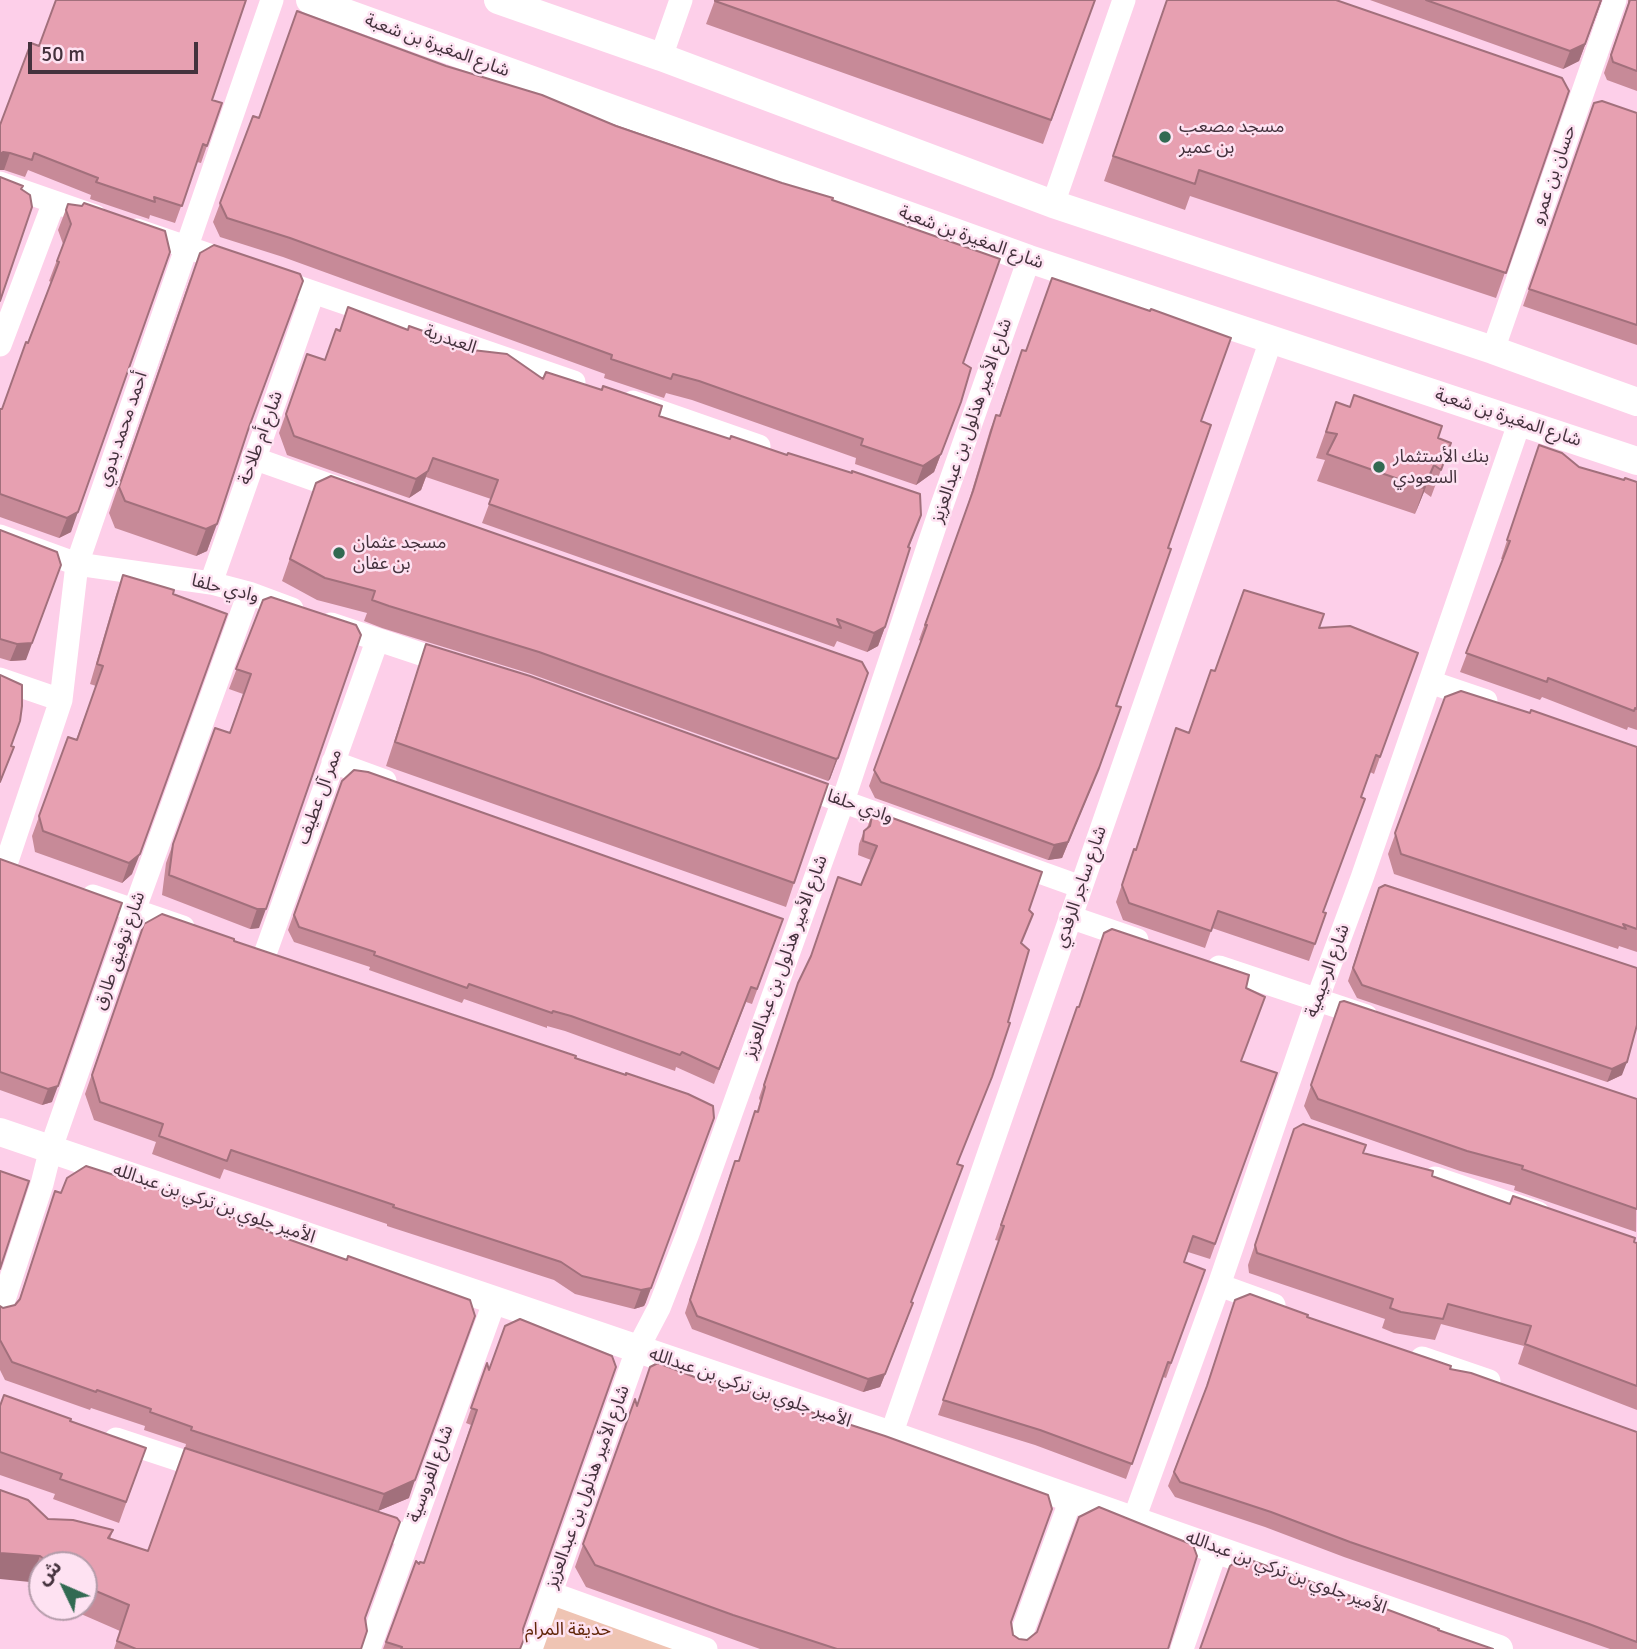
<!DOCTYPE html>
<html>
<head>
<meta charset="utf-8">
<style>
  body { margin:0 }
  #map { position:relative; width:1637px; height:1649px; overflow:hidden; background:#fdcfe9; font-family:Signika,"Noto Sans Arabic",sans-serif }
  canvas { display:block }
  .north { position:absolute; left:28px; top:1551px; width:70px; height:70px; box-sizing:border-box; background:#fee2f2; border:2px solid #b49caa; border-radius:50%; rotate:314deg; font-size:19px; font-weight:700; line-height:28px; text-align:center; color:#44323d }
  .north::after { content:''; display:block; margin:auto; width:24px; height:32px; background:#326a52; clip-path:polygon(50% 0,100% 100%,50% 72%,0 100%) }
  .scale { position:absolute; left:28px; top:42px; width:170px; height:32px; box-sizing:border-box; border:4px solid #44323d; border-top:0; padding-left:9px; font-size:21px; line-height:24px; white-space:nowrap; color:#44323d; -webkit-text-stroke:5px #fee2f2; paint-order:stroke }
</style>
</head>
<body>
<div id="map">
<canvas width="1637" height="1649"></canvas>
<div class="north">ش</div>
<div class="scale">50 m</div>
</div>
<script>
const ctx = document.querySelector('canvas').getContext('2d');
ctx.lineJoin = 'round';
function paint(path, color) {
  ctx.fillStyle = color;
  ctx.fill(path, 'evenodd');
}
function trace(path, color, width, dash) {
  ctx.strokeStyle = color;
  ctx.lineWidth = width;
  ctx.lineCap = dash ? 'butt' : 'round';
  ctx.setLineDash(dash || []);
  ctx.stroke(path);
}
function write(font, color, halo, rows, align = 'center') {
  ctx.font = font + ' Signika,"Noto Sans Arabic",sans-serif';
  ctx.lineWidth = 5;
  ctx.setLineDash([]);
  ctx.textBaseline = 'middle';
  ctx.strokeStyle = halo;
  ctx.fillStyle = color;
  for (const [text, x, y, turn = 0] of rows) {
    ctx.save();
    ctx.translate(x, y);
    ctx.rotate((+turn || 0) * Math.PI / 180);
    ctx.textAlign = isNaN(turn) ? turn : align;
    if (halo) ctx.strokeText(text, 0, 0);
    ctx.fillText(text, 0, 0);
    ctx.restore();
  }
}
const green = new Path2D(`
  M555,1605L683,1649H540Z`);
const minor = new Path2D(`
  M661,57L681,0
  M0,183L95,216
  M1053,204L1124,0
  M137,230L230,262
  M272,278L574,382
  M0,345L54,202
  M1493,350L1615,0
  M633,402L759,446
  M253,458L349,492
  M0,536L77,564L211,583L249,593L292,609
  M211,583L313,293
  M331,624L451,664
  M0,679L61,700
  M1430,682L1486,701
  M333,762L385,781
  M797,785L1081,887
  M6,864L61,700L77,564L272,0
  M93,896L183,927
  M1070,917L1137,940
  M265,954L377,641
  M1219,967L1366,1016
  M1435,1178L1538,1213
  M1219,1285L1274,1305
  M0,1312L42,1184L51,1148L134,911L249,593
  M1422,1358L1489,1381
  M891,1435L1271,340
  M116,1439L210,1470
  M1134,1519L1219,1285L1317,1000L1362,878L1520,421
  M368,1523L408,1536
  M551,1593L706,1649
  M369,1649L495,1300
  M531,1649L637,1350L659,1308L687,1236L843,801L941,508L1029,259
  M1016,1649L1071,1499
  M1182,1649L1217,1548`);
const tertiary = new Path2D(`
  M310,0L1029,259L1637,461
  M498,0L661,57L1053,204L1493,350L1637,402
  M0,1132L891,1435L1499,1649`);
const wall = new Path2D(`
  M715,0H1095L1043,144L706,24Z
  M1167,0L1569,91L1496,298L1190,196L1185,210L1104,181Z
  M1370,0H1602L1579,61L1563,69Z
  M1628,0H1637V91L1607,80L1604,73L1628,4Z
  M446,66L832,200L963,363L954,421L934,472L916,485L855,464L856,458L692,400L666,393L664,398L604,378L605,374L283,257L220,237L213,222L253,116L259,118Z
  M212,100L222,103L201,163L197,162L175,223L150,215L149,219L90,199L91,195L28,170L25,177L4,170L0,125Z
  M1594,103L1637,113V345L1523,306Z
  M68,204L82,206L71,532L59,538L0,517V409H2L51,282L49,281L63,244L58,230Z
  M190,279L249,428L207,551L196,556L115,528L109,513Z
  M340,331L455,348L543,379L659,416L921,515L909,547L885,627L878,646L867,652L837,641L834,647L482,523L491,499L426,477L421,490L409,498L287,455L279,433L307,354L325,360Z
  M1016,366L1201,421L1168,548L1116,706L1093,784L1062,858L1048,860L875,798L869,786L921,641L919,640L967,507L990,430L996,415L999,416Z
  M1336,402L1438,438L1451,443L1431,497L1424,492L1415,514L1317,481L1325,460L1316,458Z
  M1532,464L1579,467L1624,480L1637,482V730L1628,727L1627,730L1542,697L1540,700L1460,672L1503,559H1501Z
  M316,483L868,673L830,779L828,781L531,674L382,628L364,621L367,613L317,600L282,581Z
  M0,530L26,660L10,661L0,658Z
  M123,575L173,594L132,874L122,883L35,852L32,836L68,737L76,740L96,686L90,684L116,595Z
  M263,600L259,928L250,929L162,895L166,863L215,728L230,733L243,694L229,689Z
  M1319,628L1380,757L1374,774L1370,772L1323,912L1326,913L1309,961L1212,928L1205,948L1123,920L1116,902L1134,849L1136,850L1176,728L1189,733L1215,671Z
  M426,644L794,883L786,907L386,766Z
  M1445,697L1530,713L1637,747V952L1619,946L1618,949L1394,874L1388,854Z
  M342,781L783,919L752,1004L746,1002L714,1084L676,1067L675,1071L565,1031L547,1026V1028L464,999L462,1003L369,970L370,967L294,942L288,930Z
  M873,811L1029,910L1021,943L958,1164L911,1302L908,1317L880,1387L863,1392L692,1329L685,1313L730,1174L735,1161H738L757,1111L760,1101L759,1098L793,997L861,885L871,860L858,855L859,844L864,831L867,828Z
  M0,859L52,1102L42,1105L0,1090Z
  M1374,901L1622,1075L1607,1082L1357,998L1348,981Z
  M144,924L234,941L575,1058L646,1302L644,1306L634,1309L575,1294L554,1280L387,1226V1224L224,1169L220,1179L152,1154L156,1142L94,1120L85,1094Z
  M1246,988L1241,1061L1277,1073L1210,1259L1188,1252L1184,1262L1205,1270L1166,1378L1163,1377L1126,1479L1035,1445L938,1415L999,1241L995,1240L1072,1022L1079,1007Z
  M1340,1002L1637,1099L1636,1232L1514,1190L1515,1186L1460,1171L1311,1119L1304,1106Z
  M1294,1129L1510,1204L1637,1243V1410L1518,1364L1524,1346L1441,1324L1435,1340L1394,1333L1382,1328L1385,1319L1249,1273L1248,1265Z
  M55,1191L61,1193L216,1211L409,1498L378,1511L185,1448L186,1444L144,1430L145,1426L91,1408L90,1410L5,1380L0,1370V1306L3,1308L15,1305L19,1300Z
  M1235,1300L1307,1317L1450,1369L1637,1432V1649H1610L1344,1557L1265,1527L1175,1497L1168,1486L1203,1396Z
  M487,1363L523,1629L520,1649H383L416,1561L419,1564L424,1563L471,1425L466,1423Z
  M650,1367L1011,1622L1013,1635L1019,1639L1168,1649H760L586,1587L575,1567L635,1399L637,1405Z
  M0,1406L70,1421L146,1448L119,1523L53,1499L55,1494L0,1475Z
  M48,1519L113,1530L110,1539L365,1618L361,1649H114L120,1631L65,1607H84V1565H42V1590L30,1582Z`);
const shadedWall = new Path2D(`
  M1602,0L1579,61L1563,69L1570,51Z
  M3,152L10,153L4,170H0V154Z
  M961,402L934,472L916,485L923,466Z
  M1434,465L1424,492L1415,514L1424,488Z
  M428,471L421,490L409,498L416,479Z
  M78,512L71,532L59,538L67,518Z
  M217,524L207,551L196,556L206,529Z
  M55,582L26,660L10,661L17,644Z
  M885,627L878,646L867,652L874,633Z
  M838,758L830,779L828,781L836,759Z
  M1099,768L1062,858L1048,860L1054,845Z
  M140,854L132,874L122,883L129,863Z
  M257,909H266L259,928L250,929Z
  M1627,1062L1622,1075L1607,1082L1612,1069Z
  M58,1086L52,1102L42,1105L48,1089Z
  M714,1118L646,1302L644,1306L634,1309L641,1290Z
  M908,1317L880,1387L863,1392L868,1379Z
  M415,1480L409,1498L378,1511L384,1494Z
  M0,1553L40,1556L30,1582L0,1579Z`);
const building = new Path2D(`
  M56,0H246L212,100L222,103L207,146L203,144L182,206L154,197L155,202L96,182L98,178L34,153L32,160L10,153L3,152L0,154V125L31,43L39,46Z
  M715,0H1095L1051,120L715,1Z
  M1167,0H1336L1562,78L1569,91L1506,273L1199,170L1195,184L1113,156Z
  M1426,0H1601L1585,44L1570,51Z
  M1630,0H1637V71L1613,62L1611,55Z
  M297,11L446,66L542,95L616,126L782,183L833,198L832,200L1000,259L963,363L971,368L961,402L941,454L923,466L861,445L863,439L761,403L699,381L673,374L671,379L611,359L612,355L290,238L227,218L220,203L253,116L259,118Z
  M1602,101L1637,113V325L1529,289L1594,103Z
  M0,177L23,186L21,189L30,195L32,207L0,301Z
  M84,203L165,231L170,252L78,512L67,518L0,494V409H2L26,342L28,343L59,262L57,261L71,224L66,210L68,204L82,206Z
  M214,245L300,274L303,281L249,427L217,524L206,529L125,501L119,487L200,253Z
  M1052,278L1150,311L1151,309L1231,338L1201,421L1211,425L1168,548L1171,549L1116,706L1121,707L1099,768L1068,842L1054,845L881,782L874,770L927,625H925L973,491L996,415L1000,416L1022,350L1026,351Z
  M348,307L408,330L409,326L457,343L455,348L507,354L543,379L546,372L602,390L603,386L662,406L659,416L730,439L731,436L787,455L788,453L852,473V471L920,494L921,515L908,547L910,548L885,627L874,633L837,619L841,628L489,504L498,480L433,458L428,471L416,479L294,436L286,414L307,354L325,360L336,329L340,331Z
  M1354,395L1442,426L1438,438L1451,443L1441,470L1434,465L1424,488L1327,454L1337,434L1326,432L1336,402L1350,407Z
  M1539,445L1562,453L1579,467L1624,480L1625,478L1637,482V709L1635,708L1634,711L1548,678L1547,682L1466,653L1510,541L1507,540Z
  M331,476L862,662L868,673L838,758L836,759L539,652L389,606L372,600L375,591L325,578L290,559L316,483Z
  M0,530L57,552L61,565L32,643L17,644L0,639Z
  M123,575L174,590L173,594L227,614L140,854L129,863L43,831L39,816L68,737L77,740L103,666L97,664Z
  M1244,590L1324,614L1319,628L1350,626L1418,653L1380,757L1376,755L1361,797L1365,799L1323,912L1326,913L1315,944L1218,911L1211,931L1129,903L1122,885L1134,849L1136,850L1176,728L1189,733L1211,670L1215,671Z
  M271,597L356,625L361,635L266,909H257L169,875L173,844L215,728L230,733L251,674L236,669L263,600Z
  M426,644L530,676L828,784L794,883L395,742Z
  M0,675L22,685V706L20,721L11,746L14,747L0,782Z
  M1461,691L1530,713L1531,710L1637,747V929L1623,924L1626,929L1401,854L1395,833L1445,697Z
  M354,770L368,772L783,919L757,989L751,987L719,1069L682,1052L680,1055L571,1016L553,1011L552,1013L469,984L467,988L374,955L375,952L299,927L294,915L342,781Z
  M873,811L1042,872L1029,910L1033,914L1021,943L1029,950L1008,1022L1010,1023L992,1077L957,1164L963,1166L911,1302L913,1303L885,1374L868,1379L697,1316L690,1300L735,1161H739L755,1111L758,1112L765,1087L764,1085L798,983L811,956L838,877L861,885L877,846L863,841L864,831L870,826Z
  M0,859L122,903L58,1086L48,1089L0,1072Z
  M1385,885L1637,968V1025L1627,1062L1612,1069L1362,985L1353,968L1379,888Z
  M162,914L234,939V941L576,1056L575,1058L626,1075V1073L688,1094L713,1106L714,1118L651,1288L641,1290L582,1276L561,1262L393,1207L394,1205L231,1150L227,1161L159,1136L163,1124L100,1102L92,1075L144,924Z
  M1112,929L1249,975L1246,988L1265,997L1241,1061L1277,1073L1215,1244L1193,1236L1184,1262L1205,1270L1171,1363L1168,1362L1132,1464L1040,1430L943,1400L1004,1226L1001,1225L1077,1007H1079L1104,933Z
  M1344,1001L1637,1099V1209L1522,1169L1523,1166L1467,1151L1318,1099L1311,1085L1340,1002Z
  M1303,1124L1366,1145L1363,1153L1433,1171L1432,1176L1510,1204L1513,1196L1635,1238L1634,1242L1637,1243V1386L1525,1344L1531,1326L1448,1304L1443,1319L1401,1312L1390,1308L1393,1299L1257,1253L1255,1245L1294,1129Z
  M86,1166L217,1208L216,1211L282,1237L347,1260L348,1256L470,1300L475,1316L415,1480L384,1494L191,1430L192,1427L150,1412L151,1409L97,1390L96,1392L12,1362L0,1340V1306L3,1308L15,1305L20,1299L55,1191L61,1193L67,1178Z
  M0,1171L29,1181L0,1269Z
  M1250,1294L1308,1315L1307,1317L1451,1366L1450,1369L1471,1373L1637,1432V1642L1589,1624L1350,1542L1271,1512L1180,1482L1174,1472L1207,1386L1235,1300Z
  M520,1319L612,1356L616,1367L523,1629L524,1639L520,1649H401L402,1647L386,1642L416,1561L419,1564L420,1562L424,1563L477,1410L471,1408L487,1363L489,1370L505,1326Z
  M658,1363L705,1381L706,1378L885,1436L1048,1495L1052,1509L1011,1622L1013,1635L1019,1639L1027,1640L1037,1632L1079,1517L1099,1507L1193,1545L1197,1556L1168,1649H837L733,1615L595,1565L583,1544L635,1399L637,1406L650,1367Z
  M4,1395L71,1419L70,1421L146,1448L126,1502L60,1479L62,1474L0,1452V1406Z
  M185,1448L397,1518L400,1522L365,1618L367,1631L361,1649H136L117,1641L129,1605L84,1586V1565H52L40,1556L0,1553V1490L28,1500L48,1519L73,1520L113,1530L108,1538L148,1551Z
  M1242,1557L1370,1603L1439,1629L1438,1630L1493,1649H1200L1230,1566Z`);
const markers = [
  [1165,137,7,"#326a52"],
  [1379,467,7,"#326a52"],
  [339,553,7,"#326a52"]
];
const streetNames = [
  ["شارع المغيرة بن شعبة",437,46,20],
  ["حسان بن عمرو",1554,175,-71],
  ["شارع المغيرة بن شعبة",971,238,20],
  ["العبدرية",450,340,19],
  ["شارع المغيرة بن شعبة",1508,418,18],
  ["شارع الأمير هذلول بن عبدالعزيز",972,421,-71],
  ["أحمد محمد بدوي",123,429,-71],
  ["شارع أم طلاحة",261,438,-70],
  ["وادي حلفا",225,589,14],
  ["ممر آل عطيف",320,797,-70],
  ["وادي حلفا",860,807,19],
  ["شارع ساجر الرفدي",1081,887,-71],
  ["شارع توفيق طارق",120,951,-71],
  ["شارع الأمير هذلول بن عبدالعزيز",786,957,-70],
  ["شارع الرحيمية",1328,971,-70],
  ["الأمير جلوي بن تركي بن عبدالله",214,1204,19],
  ["الأمير جلوي بن تركي بن عبدالله",750,1388,19],
  ["شارع الفروسية",431,1474,-70],
  ["شارع الأمير هذلول بن عبدالعزيز",588,1487,-70],
  ["الأمير جلوي بن تركي بن عبدالله",1286,1573,20]
];
const poiNames = [
  ["مسجد مصعب",1179,127],
  ["بن عمير",1179,148],
  ["بنك الأستثمار",1393,457],
  ["السعودي",1393,478],
  ["مسجد عثمان",353,543],
  ["بن عفان",353,564]
];
const parkNames = [
  ["حديقة المرام",568,1630]
];
paint(green, '#efc4b3');
trace(minor, '#fff', 23);
trace(tertiary, '#fff', 28);
paint(wall, '#c78a98');
paint(shadedWall, '#a2707c');
paint(building, '#e7a0b1');
trace(building, '#a2707c', 2);
for (const [x, y, r, color] of markers) {
  const dot = new Path2D();
  dot.arc(x, y, r, 0, 2 * Math.PI);
  ctx.fillStyle = color;
  ctx.fill(dot);
  trace(dot, '#fee2f2', 2.5);
}
write('18px', '#44323d', '#fee2f2', streetNames);
write('18px', '#44323d', '#fee2f2', poiNames, 'left');
write('18px', '#62270a', '#fee2f2', parkNames);
</script>
</body>
</html>
